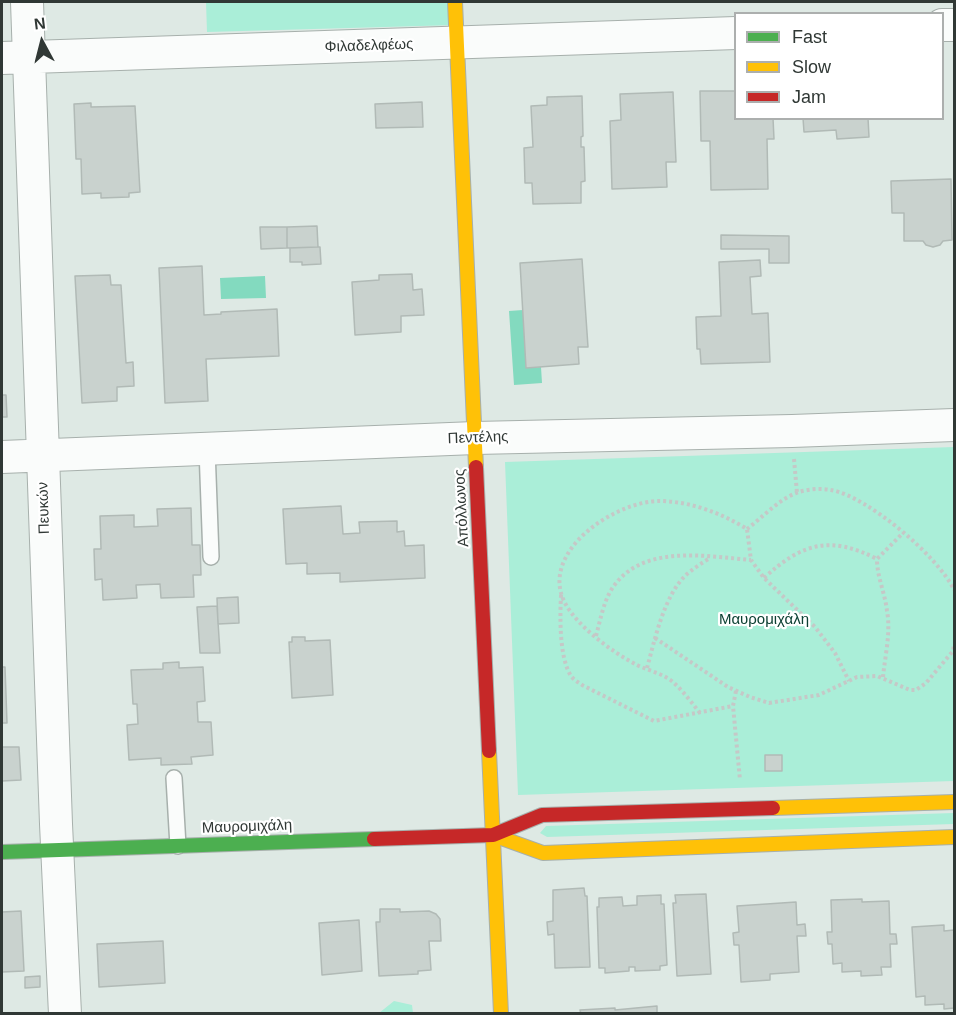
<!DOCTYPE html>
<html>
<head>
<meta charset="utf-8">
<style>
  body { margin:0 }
  #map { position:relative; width:956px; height:1015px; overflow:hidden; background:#dee9e4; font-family:Helvetica,sans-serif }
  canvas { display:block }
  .frame { position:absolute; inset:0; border:3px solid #303835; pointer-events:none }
  .legend { position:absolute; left:734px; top:12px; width:210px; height:108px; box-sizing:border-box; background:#fff; border:2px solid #acafae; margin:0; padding:8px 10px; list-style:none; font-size:18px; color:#303835 }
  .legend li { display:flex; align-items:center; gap:12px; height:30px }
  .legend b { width:30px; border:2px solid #acafae }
  .north { position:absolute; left:12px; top:12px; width:60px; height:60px; -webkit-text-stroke:4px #fff; paint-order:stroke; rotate:353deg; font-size:16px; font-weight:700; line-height:24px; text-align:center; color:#303835 }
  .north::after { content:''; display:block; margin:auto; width:21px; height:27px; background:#303835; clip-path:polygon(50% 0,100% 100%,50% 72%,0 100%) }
</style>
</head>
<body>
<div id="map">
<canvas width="956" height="1015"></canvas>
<div class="frame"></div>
<ul class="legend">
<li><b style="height:8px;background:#4caf50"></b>Fast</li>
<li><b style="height:8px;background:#ffc107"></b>Slow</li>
<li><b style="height:8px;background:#c62828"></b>Jam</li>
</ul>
<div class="north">N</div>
</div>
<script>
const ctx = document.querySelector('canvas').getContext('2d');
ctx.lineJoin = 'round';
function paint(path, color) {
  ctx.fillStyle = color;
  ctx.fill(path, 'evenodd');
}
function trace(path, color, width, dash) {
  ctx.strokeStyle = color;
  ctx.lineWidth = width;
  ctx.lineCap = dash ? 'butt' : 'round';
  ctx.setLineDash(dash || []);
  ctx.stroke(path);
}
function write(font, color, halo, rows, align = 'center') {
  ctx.font = font + ' Helvetica,sans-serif';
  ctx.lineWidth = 4.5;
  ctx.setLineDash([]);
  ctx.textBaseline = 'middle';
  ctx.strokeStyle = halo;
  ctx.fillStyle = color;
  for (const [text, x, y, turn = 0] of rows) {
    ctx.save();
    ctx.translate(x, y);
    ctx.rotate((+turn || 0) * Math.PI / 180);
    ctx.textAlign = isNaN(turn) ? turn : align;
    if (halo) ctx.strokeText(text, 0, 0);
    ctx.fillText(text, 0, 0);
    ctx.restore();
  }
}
const green = new Path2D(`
  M206,2H454L456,25L207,32Z
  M954,447V781L518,795L505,462Z
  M954,813V824L547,837L540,833L546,826Z
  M394,1001L412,1005L413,1013H379Z`);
const water = new Path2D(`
  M265,276L266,298L221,299L220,278Z
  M523,310L526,368L541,367L542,383L514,385L509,311Z`);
const building = new Path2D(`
  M700,91H736V118H773L774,139H767L768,189L711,190L710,141H701Z
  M673,92L676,162H666L667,187L612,189L610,121L621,120L620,94Z
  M582,96L583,136L581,137V147H584L585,181L581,182V203L533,204L532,183H525L524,148L533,147L531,106L547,105V97Z
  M422,102L423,127L376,128L375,104Z
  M91,103V107L135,106L140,192L129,193V197L101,198V193L82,194L81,159H76L74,104Z
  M803,118H868L869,137L837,139L836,130L804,132Z
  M951,179L952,240L943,241L940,245L933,247L926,245L923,241H904V213H892L891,181Z
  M317,226L318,247L287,248V227Z
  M260,227H287V248L261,249Z
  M721,235L789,236V263H769V249H721Z
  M318,247H320L321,264L302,265V262H290V248Z
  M582,259L588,347H578L579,364L526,368L520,263Z
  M760,260L761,276L750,277L752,314L768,313L770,362L701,364L700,349H697L696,317L721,316L719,262Z
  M202,266L204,315L221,314V312L277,309L279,356L206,359L208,401L165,403L159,268Z
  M412,274L413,290L422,289L424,315L401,316V332L355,335L352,282L379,280V275Z
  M110,275L111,285H121L126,363L133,362L134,386L117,387V401L82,403L75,276Z
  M2,375V395H6L7,417H2Z
  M341,506L343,534L360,533L359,522L397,521V532L404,531L405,546L424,545L425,578L340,582V573L307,574V563L286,564L283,509Z
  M191,508L192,545H200L201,575H193L194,597L161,598L160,584L136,585L137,598L103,600L102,579L95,580L94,549H101L100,516L134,515V527L158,526L157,509Z
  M238,597L239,623L218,624L217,598Z
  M217,606L220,653H200L197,607Z
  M292,637H305V641L330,640L333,695L292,698L289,642H292Z
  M179,662V668L203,667L205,701L197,702L198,722H211L213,755L191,757L192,764L161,765V758L129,760L127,725L138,724L137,704H133L131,670L163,669V663Z
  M2,667H5L7,723H2Z
  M2,747H19L21,780L2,781Z
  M765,755H782V771H765Z
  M584,888L585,896H587L590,967L555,968L554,934L548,935L547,922L553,921V890Z
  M706,894L711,974L677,976L673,903H676L675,895Z
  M661,895V904H664L667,965L660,966V970L635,971V967H629V971L605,973V968H599L597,907H599V898L622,897L623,906L637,905V896Z
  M862,899V902L889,901L890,934H896L897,944H890L891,967H881L882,975L861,976V971L842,972V963L833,964L832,944H828L827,932H832L831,900Z
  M796,902L797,925L805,924L806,936H797L799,972L770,974V980L741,982L739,945H734L733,933L739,932L737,906Z
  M380,909H400V912L429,911L436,914L440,919L441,941H429L431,970L418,971V974L379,976L376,922H380Z
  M21,911L24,971L2,972V912Z
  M359,920L362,971L322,975L319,923Z
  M944,925V931L954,930V1008L944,1009V1004L925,1005V996L916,997L912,927Z
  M163,941L165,983L99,987L97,944Z
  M40,976V987L25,988V977Z
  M657,1006V1014H581L580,1010L615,1008V1010Z`);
const path = new Path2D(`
  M794,459L797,493
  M747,529C763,517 780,498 799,492C809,489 821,488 831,490C867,496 939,557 954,590
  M764,578C802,543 830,535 877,559
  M561,595C560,617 559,657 571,676C574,680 578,682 582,685L654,721L733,706
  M596,636C600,621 603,605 610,592C638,543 704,556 751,560
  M655,638L728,687L750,697L769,703L819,695L857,677L877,676L910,690H916L926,683L953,651L954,644
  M647,668C655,639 664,595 687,574C694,568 702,563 710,558
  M883,677C885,656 891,632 887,611C885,593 877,577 877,559L903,533
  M736,691L733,706L740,780
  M700,713C692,703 683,691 673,682C662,673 649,671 637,665C612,652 578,627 565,603C538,552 616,500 661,501C692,502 721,513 747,529L751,560L764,578L815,627L835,653L849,681`);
const lane = new Path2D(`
  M207,449L211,557
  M174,778L178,846`);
const street = new Path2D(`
  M27,2L56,824L65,1014
  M942,25H954
  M2,58L736,33
  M2,457L475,438L792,431L954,425`);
const fast = new Path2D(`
  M2,852L374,839`);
const slow = new Path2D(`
  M455,2L476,467
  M489,751L501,1014
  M773,808L954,802
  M493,835L543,853L954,837`);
const jam = new Path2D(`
  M476,467L489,751
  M374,839L493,835L542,815L773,808`);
const streetNames = [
  ["Φιλαδελφέως",369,46,-2],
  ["Πεντέλης",478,438,-2],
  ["Πευκών",44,508,-92],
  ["Απόλλωνος",462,508,-93],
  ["Μαυρομιχάλη",247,827,-2]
];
const parkNames = [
  ["Μαυρομιχάλη",764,620]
];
paint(green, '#aaeed8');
paint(water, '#83dabf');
paint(building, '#c9d2ce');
trace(building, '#b1bab6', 1.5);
trace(lane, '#a7b0ac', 18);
trace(street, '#a7b0ac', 34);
trace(fast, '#a7b0ac', 16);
trace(slow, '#a7b0ac', 16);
trace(jam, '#a7b0ac', 16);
trace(path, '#c5c8c7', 4, [3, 3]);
trace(lane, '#fafcfb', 15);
trace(street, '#fafcfb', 32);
trace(fast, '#4caf50', 14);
trace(slow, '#ffc107', 14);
trace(jam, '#c62828', 14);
write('15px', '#303835', '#fff', streetNames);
write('15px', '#0c4133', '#fff', parkNames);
</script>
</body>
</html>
